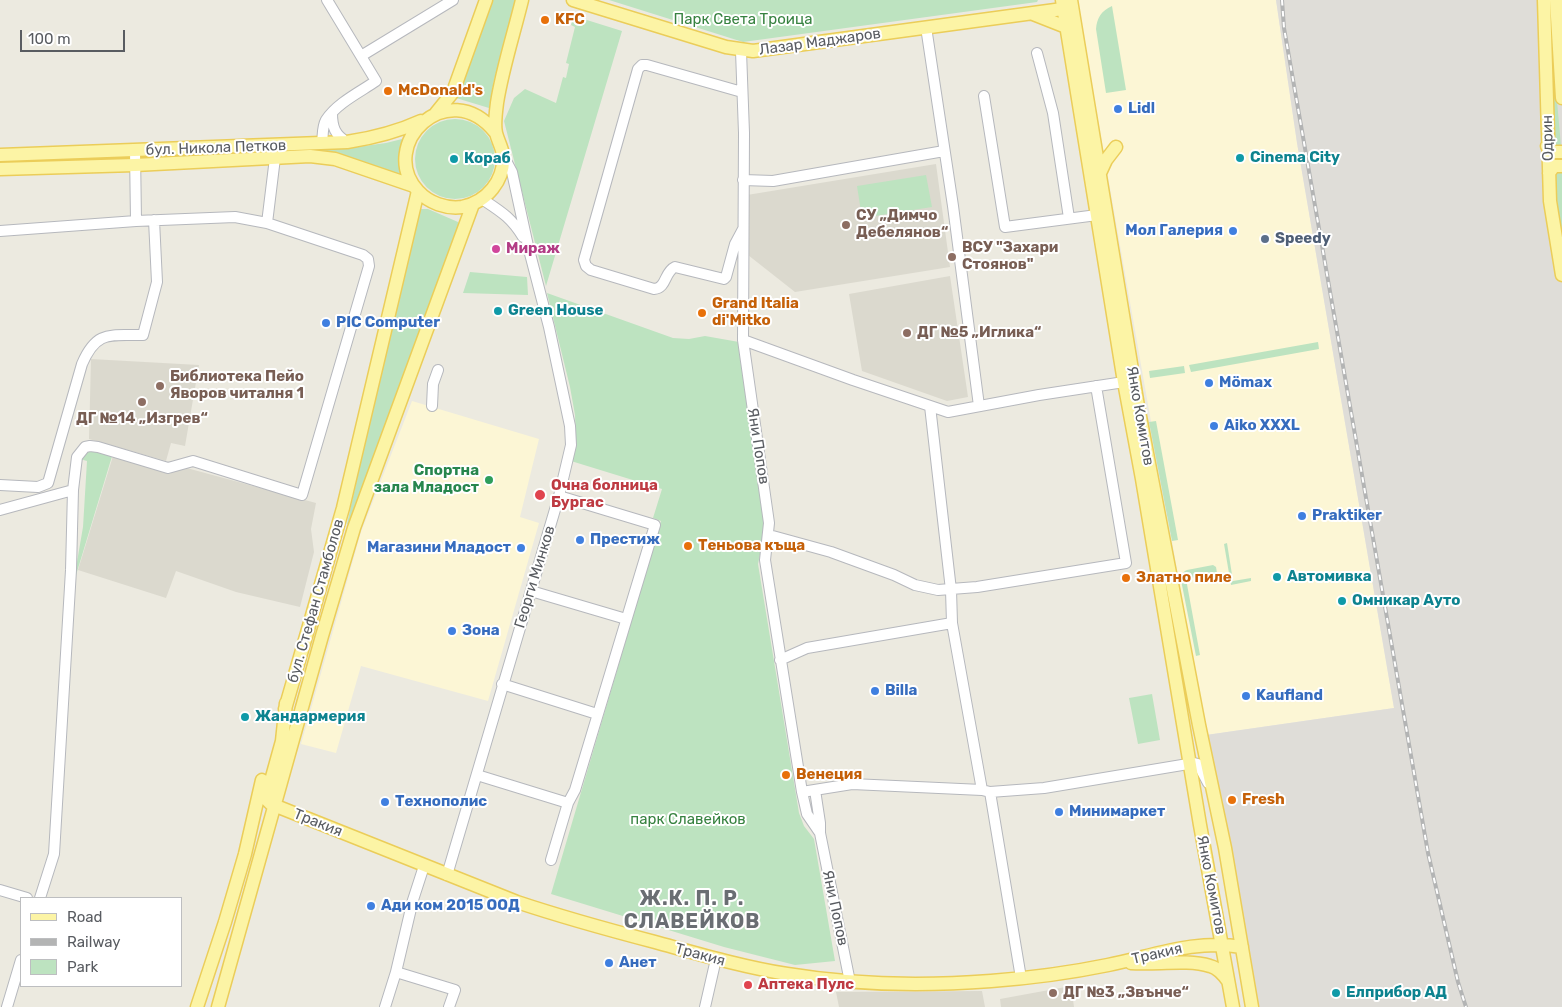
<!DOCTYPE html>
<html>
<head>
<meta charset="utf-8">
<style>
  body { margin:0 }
  #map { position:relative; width:1562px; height:1007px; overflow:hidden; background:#eceae0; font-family:Rubik,sans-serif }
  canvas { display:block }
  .legend { position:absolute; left:20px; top:897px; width:162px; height:90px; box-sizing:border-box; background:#fff; border:1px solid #bdbec0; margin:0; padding:6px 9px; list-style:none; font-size:15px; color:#595c61 }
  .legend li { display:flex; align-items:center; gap:10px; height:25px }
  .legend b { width:25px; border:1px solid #bdbec0 }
  .scale { position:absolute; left:20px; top:30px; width:105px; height:22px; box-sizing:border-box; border:2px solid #595c61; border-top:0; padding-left:6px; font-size:15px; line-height:18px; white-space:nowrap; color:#595c61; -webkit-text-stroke:4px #fff; paint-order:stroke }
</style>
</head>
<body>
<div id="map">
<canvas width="1562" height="1007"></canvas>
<ul class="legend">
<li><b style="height:6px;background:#fcf4a5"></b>Road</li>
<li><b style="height:6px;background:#b3b4b4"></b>Railway</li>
<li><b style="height:14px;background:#bde3c0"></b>Park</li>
</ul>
<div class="scale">100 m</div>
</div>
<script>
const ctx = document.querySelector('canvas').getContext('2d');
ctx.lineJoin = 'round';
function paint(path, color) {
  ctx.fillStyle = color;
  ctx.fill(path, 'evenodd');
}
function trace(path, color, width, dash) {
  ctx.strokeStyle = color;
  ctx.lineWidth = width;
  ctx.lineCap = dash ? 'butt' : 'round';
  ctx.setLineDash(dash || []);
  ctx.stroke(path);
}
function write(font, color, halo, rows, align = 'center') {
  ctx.font = font + ' Rubik,sans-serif';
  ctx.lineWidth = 4;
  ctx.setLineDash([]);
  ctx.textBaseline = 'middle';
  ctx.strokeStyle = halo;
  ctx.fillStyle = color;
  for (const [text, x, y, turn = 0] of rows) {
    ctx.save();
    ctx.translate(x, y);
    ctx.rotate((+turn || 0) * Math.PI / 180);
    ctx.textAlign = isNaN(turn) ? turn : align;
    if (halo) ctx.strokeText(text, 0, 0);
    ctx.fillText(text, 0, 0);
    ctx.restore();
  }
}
const commercial = new Path2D(`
  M1077,0H1276L1297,143L1394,708L1206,735Z
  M412,401L539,439L520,517L539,523L488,701L361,666L336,753L301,744L361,532Z`);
const industrial = new Path2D(`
  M1276,0H1562V1007H1255L1206,735L1394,708L1297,143Z`);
const education = new Path2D(`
  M936,164L950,267L795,292L748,255L747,195Z
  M950,276L968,397L947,401L862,371L849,294Z
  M91,359L199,365L185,446L171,443L166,461L89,439Z
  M113,456L169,474L183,467L316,503L311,529L314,552L300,607L236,592L176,571L166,598L78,570Z
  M1071,986L1074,1007H1001L1000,999Z
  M982,991L985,1007H839L836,992Z`);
const green = new Path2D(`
  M492,0H516L494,80L489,108L456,98L463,84Z
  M609,0H1038L1037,2L743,42Z
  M1112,6L1126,90L1106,93L1096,29C1097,18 1101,11 1112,6Z
  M574,16L622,31L546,286L504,121L514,98L525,89L556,103L563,77L566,78L569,64L566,63L575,27L571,25Z
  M1555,78L1561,146V147L1554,148L1552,79Z
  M415 159a40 40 0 1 1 80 0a40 40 0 1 1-80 0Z
  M406,138L401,155V181L347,158L150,159L148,158L150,156L349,148L386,143Z
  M1555,171L1562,172V242L1556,191Z
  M926,175L932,207L862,218L857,186Z
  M421,209H428L458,222L460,226L350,525L347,524L416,213Z
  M470,272L527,277L528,295L463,293Z
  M547,293L673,338L689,339L705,336L739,342L765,531L758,564L799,813L804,826L814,839L835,961L795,965L724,947L551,894L661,521L653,518L662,489L571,461L576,442L575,415L570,387Z
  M1318,342L1319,349L1191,372L1189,365Z
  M1184,366L1185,373L1150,378L1149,371Z
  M1156,421L1178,540L1172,541L1149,422Z
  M92,450L113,453L73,585L83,527L87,461L80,459L84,453Z
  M1227,543L1233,581L1251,578V581L1231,585L1224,544Z
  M1213,565L1216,567L1217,573L1186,579L1200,655L1196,656L1181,580C1182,575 1182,572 1187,570Z
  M1152,694L1160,740L1138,744L1129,698Z`);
const minor = new Path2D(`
  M926,27L953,206L979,406
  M741,51L744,133L743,340L769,523L765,560L802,792L807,814L820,833
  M1037,53L1053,113L1069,218
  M361,56L453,0
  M742,92L647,65H642L638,69L584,260L586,266L591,270L654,289C667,288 664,272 675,267L724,279L726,277L735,244L743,229
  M984,96L1005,227L1097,215
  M332,113C332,127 335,135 347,142
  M322,143C323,136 322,127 326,120C337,103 360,92 376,81L327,0
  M135,151L136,221L235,217L267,223L275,158
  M743,180L773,181L944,151
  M482,199C500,211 511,217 523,237
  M0,231L136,221
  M743,340L853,380L948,412L1039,395L1124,382
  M432,406L433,384L438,370
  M930,406L951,590L952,623L982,790
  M0,485L38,487L48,483L82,364C97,329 111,336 143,335L157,282L154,220
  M0,510L73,490
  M769,535L831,552L894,575L915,585L938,590L977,587L1126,563L1096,386
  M531,591L626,619
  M780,660L807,648L952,623
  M502,684L597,714
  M477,775L568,803
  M815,790L820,823V833L850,982
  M802,792L852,784L982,790L990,792L1044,788L1194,763L1198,764L1208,783
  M990,792L1021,978
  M551,860L568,803L575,790L655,525L559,496
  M424,866L413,900L396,972L455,990L449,1007
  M447,875L559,496L571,445L570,426L549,327L528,246L512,172L503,155
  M0,890L27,898
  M40,898L54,854L71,570L73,490L77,457L85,447L90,446L98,447L168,468L193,461L302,495L369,266L368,259L363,255L267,223
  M7,1007L21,960
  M385,1007L396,972
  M705,1007L716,959`);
const major = new Path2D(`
  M573,0L726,47L753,51L1070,8
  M1062,0L1124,382L1142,479L1200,825L1233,1007
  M1071,0L1138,406L1199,725L1225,848L1252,1007
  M1544,0L1550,201L1562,275
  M1556,0L1562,98
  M1033,14L1066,27
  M436,113L453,92L486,0
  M495,132C448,74 376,145 418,191C429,203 446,209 462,207C487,202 505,180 503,155C502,147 498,141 496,133C494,125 496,111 497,103C502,70 514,33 522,0
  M1547,146L1553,152H1562
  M0,155L347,142C373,138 397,132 421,121
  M0,169L135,165L310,156L335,159L414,186
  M1100,173L1106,160L1116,147
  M1549,173L1554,166H1562
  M286,703L282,741L267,795V800L271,804L517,902C562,917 609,930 655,942C699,954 743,967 787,974C854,985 924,986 991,981C1031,978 1069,973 1108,965C1153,956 1195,939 1242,947
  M285,709L343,508L418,191
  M1131,963C1156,965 1187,959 1210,966C1218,968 1223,974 1228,981
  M197,1007L225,922L245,854L262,780
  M218,1007L322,636L354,528L473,204`);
const rail = new Path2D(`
  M1282,0L1284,28L1428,853L1458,982L1466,1007`);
const markers = [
  [545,20,5,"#e8710a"],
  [388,91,5,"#e8710a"],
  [1118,109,5,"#3f7fe0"],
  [1240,158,5,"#0f9aa8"],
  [454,159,5,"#0f9aa8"],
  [846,225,5,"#8d6e63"],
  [1233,231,5,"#3f7fe0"],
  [1265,239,5,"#5c6f8a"],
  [496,249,5,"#d1479c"],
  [952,257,5,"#8d6e63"],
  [498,311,5,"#0f9aa8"],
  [702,313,5,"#e8710a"],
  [326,323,5,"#3f7fe0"],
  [907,333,5,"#8d6e63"],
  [1209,383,5,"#3f7fe0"],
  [160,386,5,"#8d6e63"],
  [142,402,5,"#8d6e63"],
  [1214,426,5,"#3f7fe0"],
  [489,480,5,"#2e9e5b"],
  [540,495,6,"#e0444e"],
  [1302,516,5,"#3f7fe0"],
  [580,540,5,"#3f7fe0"],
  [688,546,5,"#e8710a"],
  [521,548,5,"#3f7fe0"],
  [1277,577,5,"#0f9aa8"],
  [1126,578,5,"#e8710a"],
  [1342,601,5,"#0f9aa8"],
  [452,631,5,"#3f7fe0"],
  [875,691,5,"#3f7fe0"],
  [1246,696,5,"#3f7fe0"],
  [245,717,5,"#0f9aa8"],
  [786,775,5,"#e8710a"],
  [1232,800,5,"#e8710a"],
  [385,802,5,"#3f7fe0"],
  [1059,812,5,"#3f7fe0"],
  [371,906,5,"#3f7fe0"],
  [609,963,5,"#3f7fe0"],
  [748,985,5,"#e0444e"],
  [1053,993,5,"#8d6e63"],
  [1336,993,5,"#0f9aa8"]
];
const foodNames = [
  ["KFC",555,20],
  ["McDonald's",398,91],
  ["Grand Italia",712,304],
  ["di'Mitko",712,321],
  ["Теньова къща",698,546],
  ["Златно пиле",1136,578],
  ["Венеция",796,775],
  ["Fresh",1242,800]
];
const parkNames = [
  ["Парк Света Троица",743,20],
  ["парк Славейков",688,820]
];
const streetNames = [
  ["Лазар Маджаров",820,42,-8],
  ["Одрин",1548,138,-91],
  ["бул. Никола Петков",216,148,-2],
  ["Янко Комитов",1140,416,80],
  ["Яни Попов",758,446,81],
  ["Георги Минков",535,577,-73],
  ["бул. Стефан Стамболов",316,601,-74],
  ["Тракия",318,823,22],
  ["Янко Комитов",1211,885,79],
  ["Яни Попов",835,908,78],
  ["Тракия",1157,954,-13],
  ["Тракия",700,955,15]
];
const shopNames = [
  ["Lidl",1128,109],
  ["Мол Галерия",1223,231,"right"],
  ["PIC Computer",336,323],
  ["Mömax",1219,383],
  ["Aiko XXXL",1224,426],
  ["Praktiker",1312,516],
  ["Престиж",590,540],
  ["Магазини Mладост",511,548,"right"],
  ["Зона",462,631],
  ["Billa",885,691],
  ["Kaufland",1256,696],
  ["Технополис",395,802],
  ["Минимаркет",1069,812],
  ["Ади ком 2015 ООД",381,906],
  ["Анет",619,963]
];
const cultureNames = [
  ["Cinema City",1250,158],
  ["Кораб",464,159],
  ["Green House",508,311],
  ["Автомивка",1287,577],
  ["Омникар Ауто",1352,601],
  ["Жандармерия",255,717],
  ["Елприбор АД",1346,993]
];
const educationNames = [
  ["СУ „Димчо",856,216],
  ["Дебелянов“",856,233],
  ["ВСУ \"Захари",962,248],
  ["Стоянов\"",962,265],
  ["ДГ №5 „Иглика“",917,333],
  ["Библиотека Пейо",170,377],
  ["Яворов читалня 1",170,394],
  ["ДГ №14 „Изгрев“",142,419,"center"],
  ["ДГ №3 „Звънче“",1063,993]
];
const serviceNames = [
  ["Speedy",1275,239]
];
const hotelNames = [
  ["Мираж",506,249]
];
const leisureNames = [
  ["Спортна",479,471],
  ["зала Младост",479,488]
];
const healthNames = [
  ["Oчна болница",551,486],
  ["Бургас",551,503],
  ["Аптека Пулс",758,985]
];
const districtNames = [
  ["Ж.К. П. Р.",692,899],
  ["СЛАВЕЙКОВ",692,922]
];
paint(commercial, '#fcf6d5');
paint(industrial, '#dfddd8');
paint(education, '#dbd9ce');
paint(green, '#bde3c0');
trace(minor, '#b6b8bd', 12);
trace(major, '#ebcd59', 15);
trace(minor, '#fff', 10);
trace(major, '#fcf4a5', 12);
trace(rail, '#b3b4b4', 4);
trace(rail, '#fff', 2, [5.5]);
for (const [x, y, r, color] of markers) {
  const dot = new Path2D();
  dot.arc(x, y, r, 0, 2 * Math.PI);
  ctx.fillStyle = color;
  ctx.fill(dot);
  trace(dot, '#fff', 2);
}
write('bold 15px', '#c56008', '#fff', foodNames, 'left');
write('15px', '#378240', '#fff', parkNames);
write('15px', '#595c61', '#fff', streetNames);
write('bold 15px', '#366cbe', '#fff', shopNames, 'left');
write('bold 15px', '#0d838f', '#fff', cultureNames, 'left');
write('bold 15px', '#785e54', '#fff', educationNames, 'left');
write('bold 15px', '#4e5e75', '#fff', serviceNames, 'left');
write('bold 15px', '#b23c85', '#fff', hotelNames, 'left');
write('bold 15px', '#27864d', '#fff', leisureNames, 'right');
write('bold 15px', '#be3a42', '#fff', healthNames, 'left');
ctx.letterSpacing = '1px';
write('bold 20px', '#6a6e73', '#fff', districtNames);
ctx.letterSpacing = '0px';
</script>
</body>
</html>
